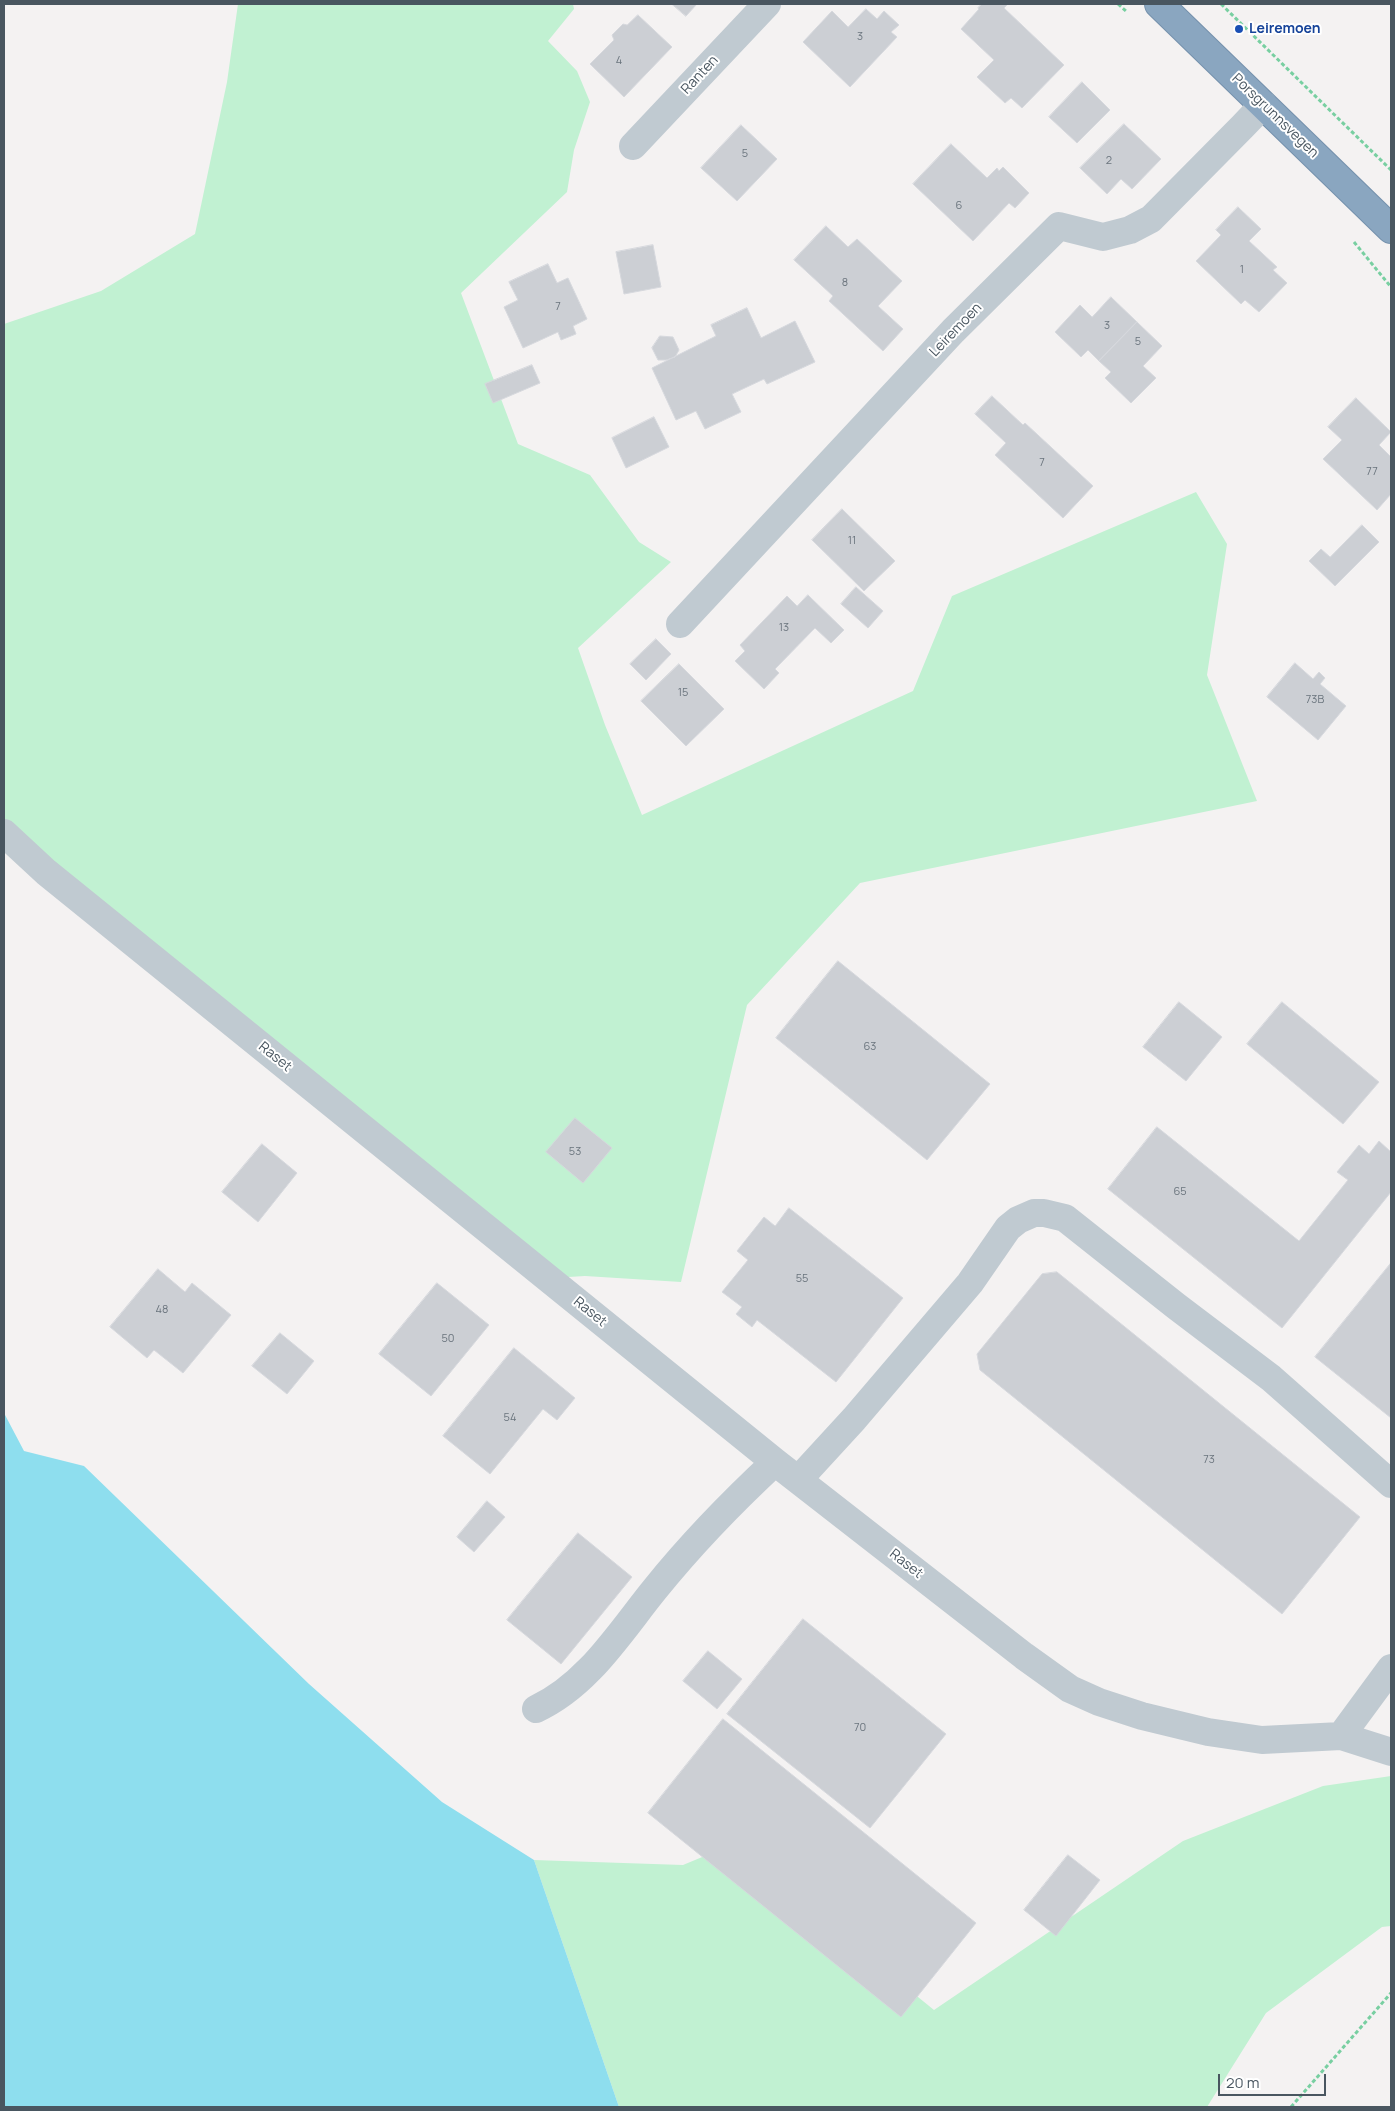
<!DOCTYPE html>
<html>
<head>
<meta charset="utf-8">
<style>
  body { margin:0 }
  #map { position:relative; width:1395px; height:2111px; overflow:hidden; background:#f4f2f2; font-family:Manrope,sans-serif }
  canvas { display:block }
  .frame { position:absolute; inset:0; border:5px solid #495660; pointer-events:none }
  .scale { position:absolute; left:1218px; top:2074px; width:108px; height:22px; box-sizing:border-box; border:2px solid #495660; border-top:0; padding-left:6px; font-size:15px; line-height:18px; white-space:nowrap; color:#495660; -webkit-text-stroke:4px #fff; paint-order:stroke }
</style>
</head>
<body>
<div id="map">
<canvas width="1395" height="2111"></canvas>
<div class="frame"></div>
<div class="scale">20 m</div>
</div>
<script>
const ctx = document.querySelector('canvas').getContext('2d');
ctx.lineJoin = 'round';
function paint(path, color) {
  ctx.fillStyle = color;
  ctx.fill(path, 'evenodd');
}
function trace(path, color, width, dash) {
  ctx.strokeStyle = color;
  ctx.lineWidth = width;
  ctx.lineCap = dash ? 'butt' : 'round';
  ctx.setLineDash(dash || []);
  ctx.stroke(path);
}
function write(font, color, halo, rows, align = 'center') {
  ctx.font = font + ' Manrope,sans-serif';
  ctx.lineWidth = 4;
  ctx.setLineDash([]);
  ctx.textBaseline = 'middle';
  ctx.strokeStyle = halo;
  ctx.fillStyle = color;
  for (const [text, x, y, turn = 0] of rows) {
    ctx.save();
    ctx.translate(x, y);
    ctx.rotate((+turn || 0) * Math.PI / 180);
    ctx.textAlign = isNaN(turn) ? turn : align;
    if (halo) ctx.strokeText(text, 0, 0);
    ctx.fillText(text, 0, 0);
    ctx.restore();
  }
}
const green = new Path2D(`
  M238,4H573L574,9L548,41L577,71L590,102L574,150L567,192L461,293L518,444L590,475L639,542L671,562L578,648L605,725L642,815L913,691L952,596L1196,492L1227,544L1207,675L1257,801L860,883L747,1005L681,1282L585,1276L535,1279L4,849V324L101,291L195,234L227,82Z
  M1391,1776V1926L1382,1927L1266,2013L1207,2107H619L534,1860L683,1865L731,1845L934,2010L1183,1841L1323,1786Z`);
const water = new Path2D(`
  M4,1413L24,1451L84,1466L309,1684L442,1802L534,1860L619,2107H4Z`);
const building = new Path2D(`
  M672,4H697L686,16Z
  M982,4H1008L1004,8L1064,65L1022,108L1011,98L1005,103L977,77L994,60L961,29L979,9L978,8Z
  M866,9L877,19L884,11L899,25L891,32L897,37L850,87L803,42L832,11L848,27Z
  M638,15L672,47L624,97L590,64L614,40L612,35L623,24L627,25Z
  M1082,82L1110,110L1077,143L1049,117Z
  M1124,124L1161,159L1132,189L1121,179L1107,194L1080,168Z
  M741,125L777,159L737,201L701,168Z
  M951,144L987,178L997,168L999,171L1003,167L1029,193L1015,208L1009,203L973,241L913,184Z
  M1238,207L1261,229L1249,241L1277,267L1273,270L1287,283L1259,312L1245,300L1241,304L1196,261L1221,235L1216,230Z
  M826,226L848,247L857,239L902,281L878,306L903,329L883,351L829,301L833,296L794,260Z
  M653,245L661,287L624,294L616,252Z
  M548,264L557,283L568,278L587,319L573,326L576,334L561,340L558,332L523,348L504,307L518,300L509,282Z
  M1111,297L1137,322L1099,361L1088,350L1081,357L1055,332L1080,305L1092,317Z
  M747,308L761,338L795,321L815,362L767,384L764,379L732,394L741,412L705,429L696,411L676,420L652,368L716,336L711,325Z
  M1137,322L1162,346L1143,366L1156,378L1131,403L1105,378L1111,372L1099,361Z
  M660,336L673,337L679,350L675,357L666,360H658L652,348Z
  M532,365L540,383L493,403L485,384Z
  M992,396L1023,425L1025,423L1093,486L1063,518L995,455L1006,443L975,414Z
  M1356,398L1391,432L1379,445L1391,457V494L1377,510L1323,459L1342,440L1328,427Z
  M654,417L669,447L626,468L612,438Z
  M842,509L895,561L864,591L812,540Z
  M1362,525L1379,542L1335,586L1309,561L1321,549L1330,557Z
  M856,587L883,611L868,628L841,604Z
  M808,595L844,630L831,643L815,628L775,669L779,673L764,689L735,661L745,651L740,645L787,596L797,606Z
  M656,639L671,654L646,680L630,664Z
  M1295,663L1313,679L1319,672L1325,678L1320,684L1346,706L1318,740L1267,697Z
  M679,664L724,709L686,746L641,701Z
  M838,961L990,1084L927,1160L776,1038Z
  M1179,1002L1222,1037L1186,1081L1143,1047Z
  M1282,1002L1379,1082L1343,1124L1247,1044Z
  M575,1118L612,1148L583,1183L546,1152Z
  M1157,1127L1299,1241L1348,1180L1337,1172L1359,1145L1369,1154L1379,1141L1391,1152V1192L1282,1328L1108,1189Z
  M262,1144L297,1173L258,1222L222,1192Z
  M789,1208L903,1298L836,1382L757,1320L752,1327L736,1314L742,1307L722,1292L748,1260L737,1251L764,1217L775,1226Z
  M1391,1263V1418L1315,1357Z
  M158,1269L185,1292L192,1283L231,1315L183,1373L154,1350L147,1358L110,1327Z
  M1057,1272L1360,1517L1282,1614L980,1370L977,1354L1042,1274Z
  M437,1283L489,1325L431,1396L379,1354Z
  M280,1333L314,1361L287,1394L252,1366Z
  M514,1348L575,1398L557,1420L543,1409L490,1474L443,1436Z
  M487,1501L505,1517L474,1552L457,1537Z
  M578,1533L632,1577L561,1664L507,1620Z
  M803,1619L946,1734L870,1828L727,1714Z
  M708,1651L742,1679L717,1709L683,1681Z
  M723,1719L976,1923L901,2017L648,1813Z
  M1068,1855L1100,1880L1056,1936L1024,1910Z`);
const path = new Path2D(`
  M1118,4L1127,12
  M1221,4L1391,170
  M1354,242L1391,287
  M1291,2107L1391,1993`);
const minor = new Path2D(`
  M633,146L767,4
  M680,624L953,331L1059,226L1103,237L1130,230L1151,219L1244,125L1263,105
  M4,833L46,872L775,1462L1024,1656L1070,1689L1099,1702L1142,1716L1208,1732L1262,1740L1341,1736L1391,1752
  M798,1480L854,1419L970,1283L1008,1228L1018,1220L1034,1213H1044L1065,1218L1176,1306L1271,1378L1391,1484
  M536,1709C588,1685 620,1632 655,1589C692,1543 732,1502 775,1462
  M1341,1736L1391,1668`);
const highway = new Path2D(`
  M1159,4L1391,229`);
const markers = [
  [1239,29,5,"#1a4fb4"]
];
const numberNames = [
  ["3",860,37],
  ["4",619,61],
  ["5",745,154],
  ["2",1109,161],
  ["6",959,206],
  ["1",1242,270],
  ["8",845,283],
  ["7",558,307],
  ["3",1107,326],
  ["5",1138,342],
  ["7",1042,463],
  ["77",1372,472],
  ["11",852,541],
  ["13",784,628],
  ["15",683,693],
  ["73B",1315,700],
  ["63",870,1047],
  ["53",575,1152],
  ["65",1180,1192],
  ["55",802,1279],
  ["48",162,1310],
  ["50",448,1339],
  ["54",510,1418],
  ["73",1209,1460],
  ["70",860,1728]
];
const transitNames = [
  ["Leiremoen",1249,29]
];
const streetNames = [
  ["Ranten",700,75,-47],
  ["Porsgrunnsvegen",1275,116,44],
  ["Leiremoen",956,330,-46],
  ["Raset",275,1057,39],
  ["Raset",590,1312,39],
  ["Raset",906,1564,38]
];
paint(green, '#c1f1d2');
paint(water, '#8edeee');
paint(building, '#cccfd4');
trace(building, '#d6d8dd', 1);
trace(highway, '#7591ac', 30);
trace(path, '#78cfa1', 3, [4, 2.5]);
trace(minor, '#c0cad1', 28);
trace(highway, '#8aa6c0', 28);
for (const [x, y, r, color] of markers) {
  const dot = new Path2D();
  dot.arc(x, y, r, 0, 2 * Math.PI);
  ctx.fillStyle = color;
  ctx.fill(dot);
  trace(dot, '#fff', 2);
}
write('11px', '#6a747d', null, numberNames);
write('bold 14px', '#164399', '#fff', transitNames, 'left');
write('14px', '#495660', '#fff', streetNames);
</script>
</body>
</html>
